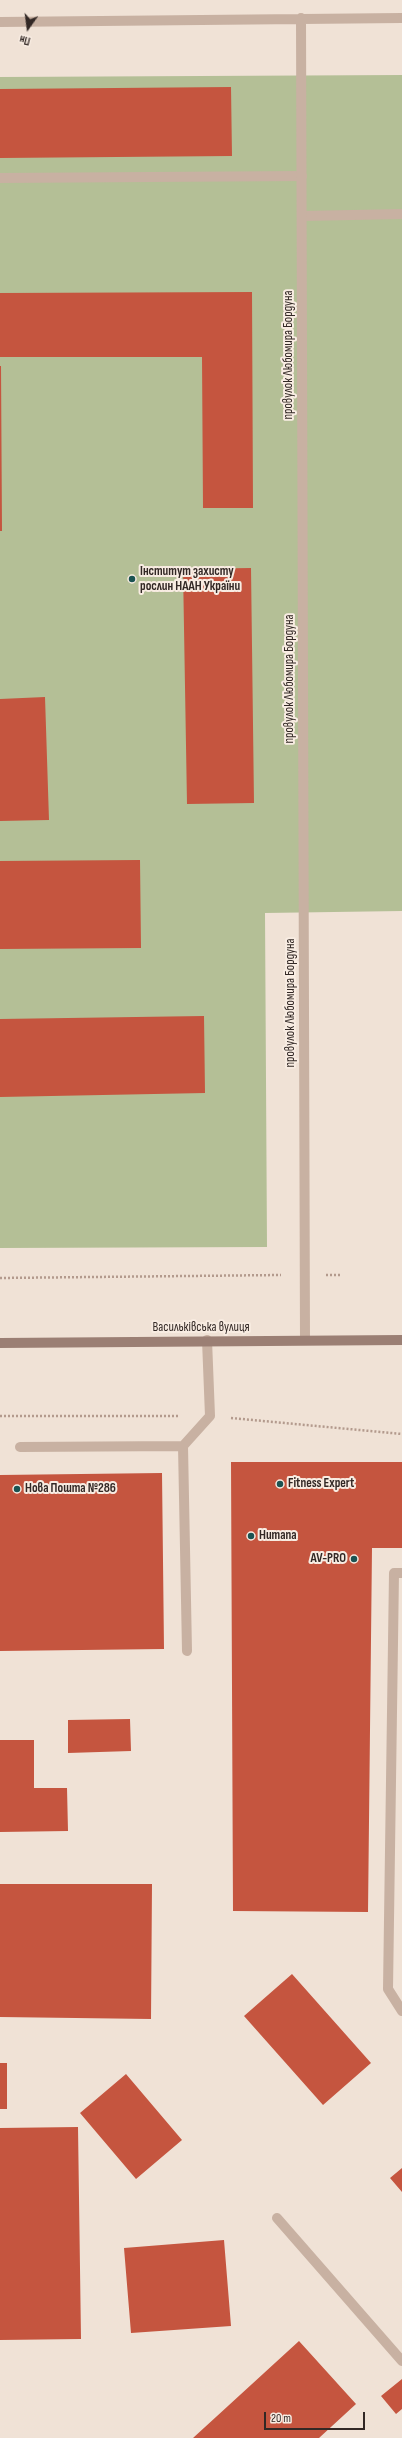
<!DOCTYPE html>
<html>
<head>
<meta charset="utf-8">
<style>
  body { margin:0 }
  #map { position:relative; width:402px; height:2438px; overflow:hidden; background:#f0e2d6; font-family:"Sofia Sans Condensed",sans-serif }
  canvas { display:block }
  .north { position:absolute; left:8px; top:8px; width:40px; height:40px; -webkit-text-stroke:3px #f8ece2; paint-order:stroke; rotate:194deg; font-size:11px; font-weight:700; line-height:16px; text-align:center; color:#322825 }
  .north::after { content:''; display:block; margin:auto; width:14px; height:18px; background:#322825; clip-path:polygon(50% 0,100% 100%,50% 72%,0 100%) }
  .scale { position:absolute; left:264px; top:2412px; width:101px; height:18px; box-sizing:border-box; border:2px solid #322825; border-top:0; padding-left:5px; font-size:12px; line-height:14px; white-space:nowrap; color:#322825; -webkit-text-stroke:3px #f8ece2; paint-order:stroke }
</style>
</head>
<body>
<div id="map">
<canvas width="402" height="2438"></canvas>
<div class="north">Пн</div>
<div class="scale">20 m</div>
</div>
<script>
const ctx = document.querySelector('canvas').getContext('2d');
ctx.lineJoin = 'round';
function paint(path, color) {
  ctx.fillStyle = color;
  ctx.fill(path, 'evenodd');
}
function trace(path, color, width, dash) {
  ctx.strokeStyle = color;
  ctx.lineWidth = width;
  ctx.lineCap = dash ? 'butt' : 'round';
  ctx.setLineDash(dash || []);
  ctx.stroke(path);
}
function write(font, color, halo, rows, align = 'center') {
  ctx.font = font + ' "Sofia Sans Condensed",sans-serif';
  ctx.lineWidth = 4;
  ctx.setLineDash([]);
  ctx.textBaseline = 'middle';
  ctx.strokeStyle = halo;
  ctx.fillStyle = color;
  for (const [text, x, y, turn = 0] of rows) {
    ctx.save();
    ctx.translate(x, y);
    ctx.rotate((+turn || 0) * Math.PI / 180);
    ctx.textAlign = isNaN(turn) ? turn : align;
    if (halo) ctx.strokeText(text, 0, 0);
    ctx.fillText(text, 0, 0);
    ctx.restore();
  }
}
const green = new Path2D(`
  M402,75V911L265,913L267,1247L0,1248V77Z`);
const building = new Path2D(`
  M231,87L232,156L0,158V89Z
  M252,292L253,508H203L202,357H0V293Z
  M0,366H1L2,531H0Z
  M251,568L254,803L187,804L183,569Z
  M45,697L49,820L0,821V699Z
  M140,860L141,948L0,949V861Z
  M204,1016L205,1093L0,1097V1019Z
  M231,1462H402V1548H372L368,1912L233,1911Z
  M162,1473L164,1649L0,1651V1475Z
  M130,1719L131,1751L68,1753V1720Z
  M0,1740H34V1788H67L68,1831L0,1832Z
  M0,1884H152L151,2019L0,2017Z
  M292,1974L371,2063L323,2105L244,2016Z
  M0,2063H7V2109H0Z
  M126,2074L182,2140L136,2179L80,2113Z
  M78,2127L81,2339L0,2340V2128Z
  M402,2168V2192L390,2178Z
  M224,2240L231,2326L131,2333L124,2248Z
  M299,2341L356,2404L319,2438H193Z
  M402,2379V2409L396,2414L381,2396Z`);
const path = new Path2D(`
  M326,1275H342
  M0,1278L281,1275
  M0,1416H178
  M231,1418L402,1434`);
const lane = new Path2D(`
  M0,178L302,176
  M302,216L402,214
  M183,1446L187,1651
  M20,1447L183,1446L210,1416L207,1340
  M402,1573H394L388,1989L402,2011
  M277,2218L402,2361`);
const street = new Path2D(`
  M301,18L305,1340
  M0,22L402,18`);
const secondary = new Path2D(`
  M0,1343L402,1340`);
const markers = [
  [132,579,4,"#1b5352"],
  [280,1484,4,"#1b5352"],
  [17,1489,4,"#1b5352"],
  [251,1536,4,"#1b5352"],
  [354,1559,4,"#1b5352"]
];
const streetNames = [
  ["провулок Любомира Бордуна",289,355,-90],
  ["провулок Любомира Бордуна",290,679,-90],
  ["провулок Любомира Бордуна",291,1003,-90],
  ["Васильківська вулиця",201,1328]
];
const poiNames = [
  ["Інститут захисту",140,572],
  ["рослин НААН України",140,587],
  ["Fitness Expert",288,1484],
  ["Нова Пошта №286",25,1489],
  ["Humana",259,1536],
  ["AV-PRO",346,1559,"right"]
];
paint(green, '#b4bf96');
paint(building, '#c5553f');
trace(path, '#b39a8d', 2.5, [2, 2]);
trace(lane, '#c8b1a2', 10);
trace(street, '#c8b1a2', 10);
trace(secondary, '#9b7f74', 10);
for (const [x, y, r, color] of markers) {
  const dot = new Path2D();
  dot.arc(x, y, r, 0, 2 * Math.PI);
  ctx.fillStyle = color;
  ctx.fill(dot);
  trace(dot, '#f8ece2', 1.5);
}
write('13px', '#322825', '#f8ece2', streetNames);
write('bold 13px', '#322825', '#f8ece2', poiNames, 'left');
</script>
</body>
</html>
